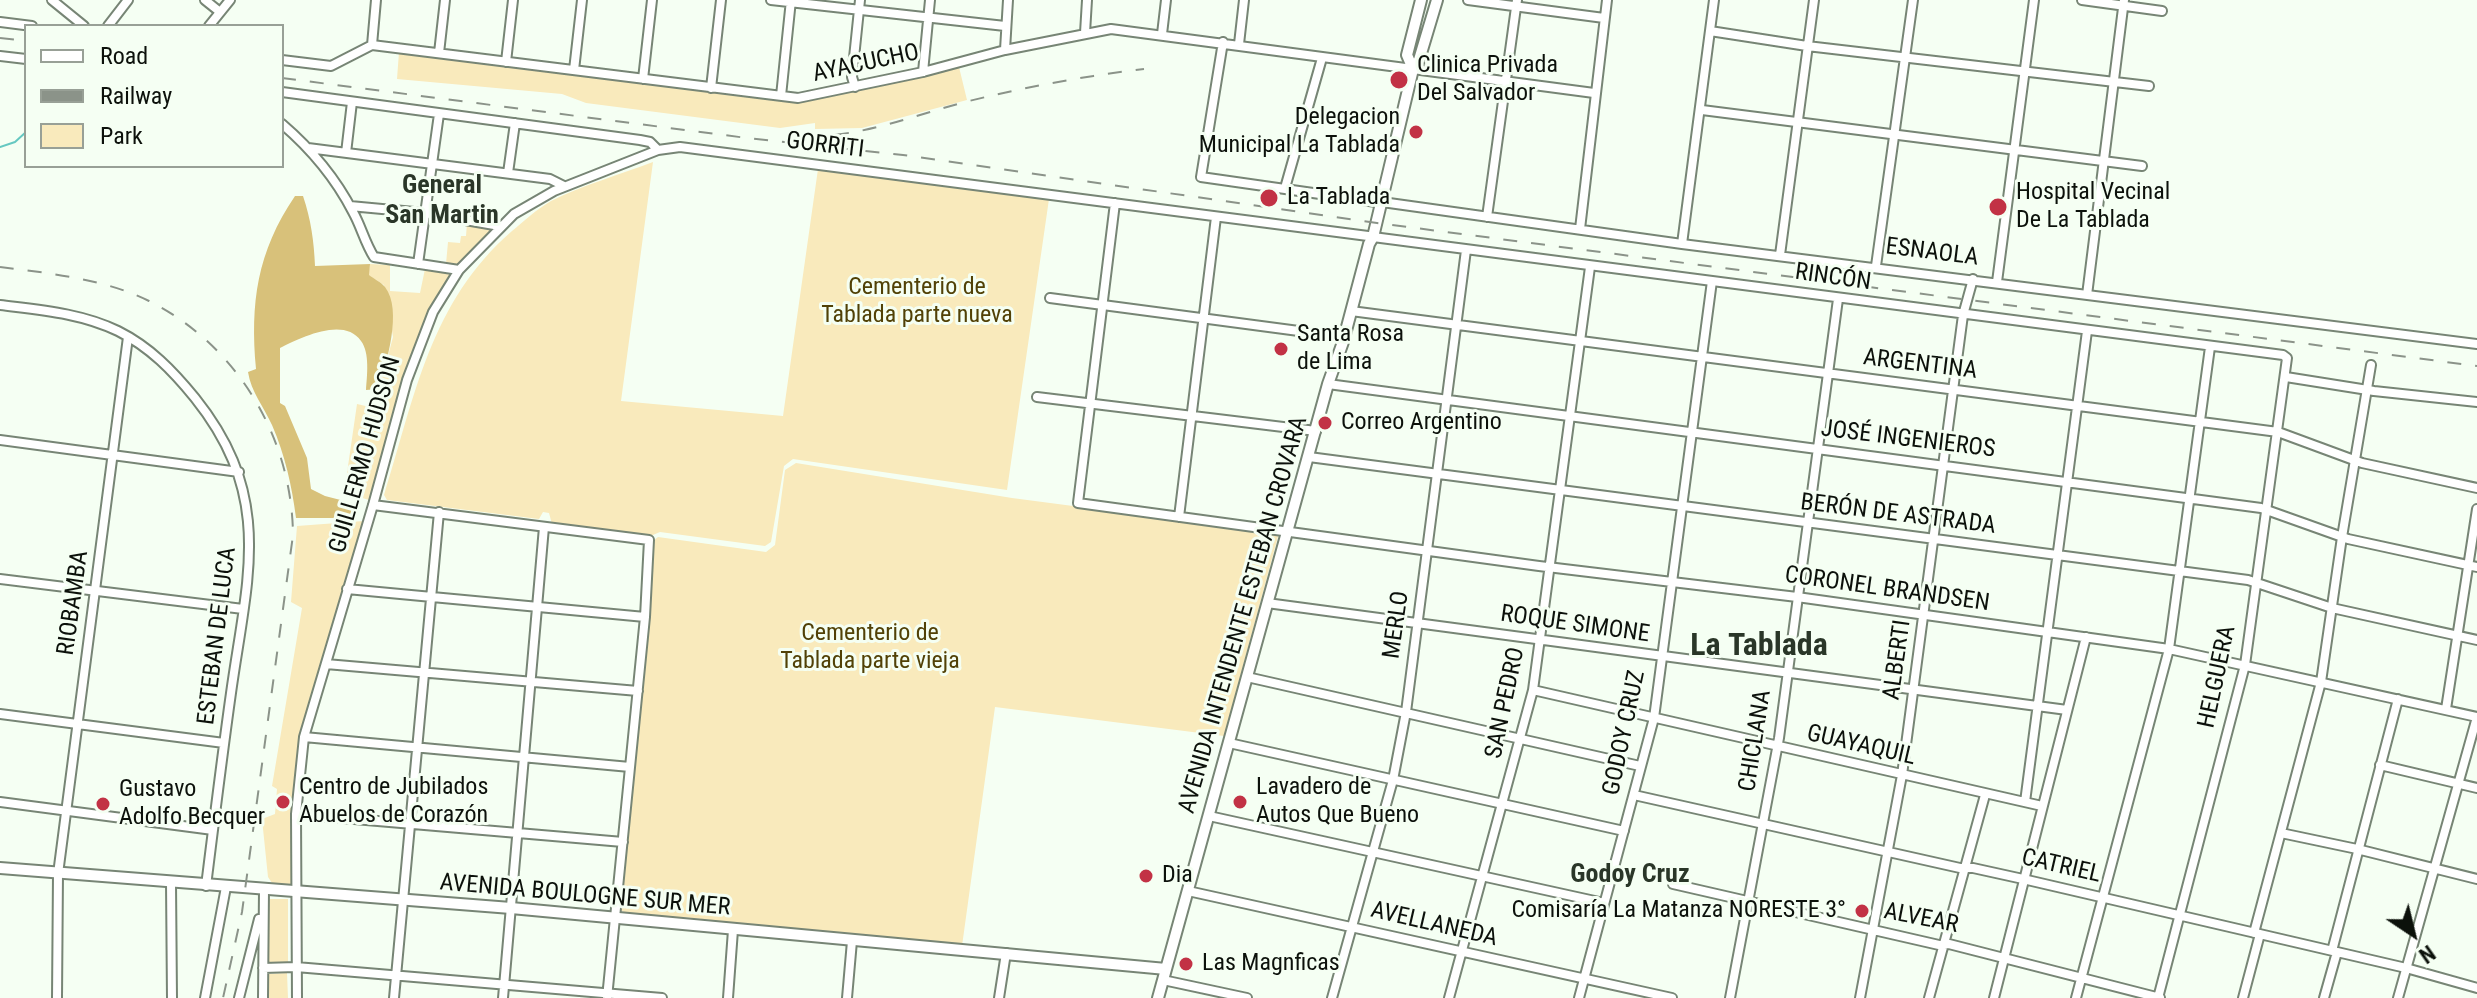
<!DOCTYPE html>
<html>
<head>
<meta charset="utf-8">
<style>
  body { margin:0 }
  #map { position:relative; width:2477px; height:998px; overflow:hidden; background:#f5fff3; font-family:"Roboto Condensed",sans-serif }
  canvas { display:block }
  .legend { position:absolute; left:24px; top:24px; width:260px; height:144px; box-sizing:border-box; background:#f5fff3; border:2px solid #98a096; margin:0; padding:10px 14px; list-style:none; font-size:24px; color:#0c110b }
  .legend li { display:flex; align-items:center; gap:16px; height:40px }
  .legend b { width:40px; border:2px solid #98a096 }
  .north { position:absolute; left:2373px; top:894px; width:80px; height:80px; -webkit-text-stroke:6px #f5fff3; paint-order:stroke; rotate:145deg; font-size:22px; font-weight:700; line-height:32px; text-align:center; color:#0c110b }
  .north::after { content:''; display:block; margin:auto; width:28px; height:36px; background:#0c110b; clip-path:polygon(50% 0,100% 100%,50% 72%,0 100%) }
</style>
</head>
<body>
<div id="map">
<canvas width="2477" height="998"></canvas>
<ul class="legend">
<li><b style="height:10px;background:#fff"></b>Road</li>
<li><b style="height:10px;background:#8b9389"></b>Railway</li>
<li><b style="height:22px;background:#f9eabc"></b>Park</li>
</ul>
<div class="north">N</div>
</div>
<script>
const ctx = document.querySelector('canvas').getContext('2d');
ctx.lineJoin = 'round';
function paint(path, color) {
  ctx.fillStyle = color;
  ctx.fill(path, 'evenodd');
}
function trace(path, color, width, dash) {
  ctx.strokeStyle = color;
  ctx.lineWidth = width;
  ctx.lineCap = dash ? 'butt' : 'round';
  ctx.setLineDash(dash || []);
  ctx.stroke(path);
}
function write(font, color, halo, rows, align = 'center') {
  ctx.font = font + ' "Roboto Condensed",sans-serif';
  ctx.lineWidth = 6;
  ctx.setLineDash([]);
  ctx.textBaseline = 'middle';
  ctx.strokeStyle = halo;
  ctx.fillStyle = color;
  for (const [text, x, y, turn = 0] of rows) {
    ctx.save();
    ctx.translate(x, y);
    ctx.rotate((+turn || 0) * Math.PI / 180);
    ctx.textAlign = isNaN(turn) ? turn : align;
    if (halo) ctx.strokeText(text, 0, 0);
    ctx.fillText(text, 0, 0);
    ctx.restore();
  }
}
const green = new Path2D(`
  M399,52L807,99L959,67L967,100L862,128L815,129V123L780,128L586,103L562,94L397,79Z
  M653,162L621,401L783,416L818,169L1049,199L1007,490L793,459L784,466L771,542L765,546L660,532L648,537L552,524L549,513L543,512L539,519L387,500L384,495C415,396 430,302 512,231C524,221 537,209 551,201C583,185 619,175 653,162Z
  M467,223L491,226L493,229L461,264H446L448,242L460,243L461,236H466Z
  M370,264L390,265V291L420,293L425,269L452,274L428,316L406,373L369,500L353,495L346,480L357,404L374,408L393,337L384,285L368,275Z
  M796,463L1012,498L1279,533L1224,736L995,707L962,946L731,925C718,917 648,916 628,914L620,910L653,541L658,537L766,552L775,545L785,470Z
  M364,521L299,737L292,887L274,886L268,877L262,819L275,814L277,789L272,786L302,608L291,602L297,526Z
  M267,899H288V963H267Z
  M287,973L288,998H269L268,974Z`);
const forest = new Path2D(`
  M295,196H303C311,220 314,241 315,266L370,264L369,275C374,279 381,282 385,287C403,310 386,363 379,389L366,390C367,376 370,353 361,341C344,316 300,338 280,348V403L285,406L307,458L311,489L325,496L360,505L357,511L341,518H296C292,486 285,455 272,425C264,407 251,392 248,372L256,369C250,303 257,252 295,196Z`);
const stream = new Path2D(`
  M0,147L15,142L26,132`);
const minor = new Path2D(`
  M52,0L84,26
  M205,0L220,12
  M771,0L1005,26
  M1468,0L1604,18
  M2082,0L2162,11
  M0,22L32,26
  M108,26L128,0
  M209,26L230,0
  M1710,31L1807,46L2149,86
  M1085,33L1087,0
  M1162,34L1166,0
  M1223,42L1201,177L1376,202
  M1239,44L1244,0
  M372,45L376,0
  M1005,50L1008,0
  M439,53L445,0
  M0,56L26,59
  M282,60L331,66L372,45L798,98L923,72L1005,50L1111,29L1594,93
  M506,62L513,0
  M574,70L582,0
  M923,72L930,0
  M643,79L652,0
  M855,87L852,77L860,0
  M711,88L721,0
  M282,92L640,140L650,142L658,150L680,147L1368,236
  M781,96L791,0
  M1702,110L2142,166
  M282,124C310,148 336,179 353,212C361,226 365,243 374,257L459,270
  M308,148L550,179L564,186
  M346,153L352,102
  M508,173L515,123
  M1285,188L1322,58
  M1382,202L1682,244L2477,344
  M1115,203L1078,503L1539,566L1797,597L2169,649L2477,717
  M350,206L425,213L500,226
  M1487,217L1517,0
  M1580,229L1607,0
  M1373,237L2283,355L2287,358L2245,665L2158,998
  M1682,244L1714,0
  M1780,255L1814,0
  M418,264L439,114
  M1876,266L1913,0
  M1997,282L2034,0
  M2087,295L2124,0
  M1050,298L1344,337
  M0,305C40,310 81,313 118,331C150,347 173,371 195,398C275,498 247,578 231,693C222,757 214,822 206,886
  M1351,311L2278,432L2362,463L2477,488
  M2286,377L2374,391L2477,402
  M1328,384L2261,508L2348,539L2477,567
  M1037,397L1316,431
  M0,440L239,472
  M1309,457L2248,580L2332,608L2477,640
  M373,505L649,540L645,617L607,998
  M1179,517L1216,217
  M0,579L243,609
  M347,589L645,617
  M1267,603L2067,710
  M326,664L638,691
  M1247,677L1640,766
  M1533,690L2042,806
  M2446,709L2477,509
  M0,714L224,743
  M304,737L630,767
  M1229,743L1624,831
  M2380,765L2477,788
  M1634,795L1960,868H1973L2023,879L2406,968L2477,988
  M0,802L213,830
  M2025,802L2087,331
  M296,814L623,842
  M1209,816L1604,903
  M2281,833L2357,849L2477,879
  M171,883L172,998
  M1673,884L1939,945L1949,944L2160,998
  M1188,891L1672,998
  M2254,933L2321,682L2342,537L2371,365
  M2332,951L2398,699
  M263,968L296,967L662,998
  M1163,980L1247,998
  M57,998L58,874L128,337
  M205,998L226,887
  M239,998L259,919
  M263,998L264,890
  M297,998L296,814L304,737L373,505L407,380L433,312L459,270L514,214L554,191L658,150
  M394,998L439,512
  M503,998L544,527
  M728,998L733,930
  M847,998L852,941
  M999,998L1006,953
  M1332,998L1393,780L1406,712L1466,250
  M1449,998L1533,690L1590,267
  M1579,998L1654,718L1712,281
  M1730,998L1779,738L1838,299
  M1860,998L1902,775L1963,315L1973,279
  M1929,998L1985,795
  M1994,998L2086,637
  M2076,998L2169,649L2210,347
  M2243,998L2260,934
  M2324,998L2337,952
  M2398,998L2477,717`);
const major = new Path2D(`
  M1413,69L1407,55L1421,0
  M0,868L511,908L1166,969
  M1158,998L1328,384L1343,342L1369,244L1373,237L1413,69L1419,60L1437,0`);
const rail = new Path2D(`
  M0,38L26,41
  M282,78L747,138L903,155L1377,223L2477,366
  M807,136C864,137 914,115 969,101C1026,87 1085,76 1144,69
  M0,267C48,273 105,279 149,301C237,345 292,437 293,535L242,912L223,998`);
const markers = [
  [1399,80,10,"#c23245"],
  [1416,132,8,"#c23245"],
  [1269,198,10,"#c23245"],
  [1998,207,10,"#c23245"],
  [1281,349,8,"#c23245"],
  [1325,423,8,"#c23245"],
  [283,802,8,"#c23245"],
  [1240,802,8,"#c23245"],
  [103,804,8,"#c23245"],
  [1146,876,8,"#c23245"],
  [1862,911,8,"#c23245"],
  [1186,964,8,"#c23245"]
];
const streetNames = [
  ["AYACUCHO",866,64,-12],
  ["GORRITI",825,146,7],
  ["ESNAOLA",1932,253,7],
  ["RINCÓN",1833,278,8],
  ["ARGENTINA",1920,365,7],
  ["JOSÉ INGENIEROS",1908,440,7],
  ["GUILLERMO HUDSON",366,455,-74],
  ["BERÓN DE ASTRADA",1898,515,7],
  ["CORONEL BRANDSEN",1887,590,8],
  ["RIOBAMBA",74,603,-82],
  ["AVENIDA INTENDENTE ESTEBAN CROVARA",1244,615,-74],
  ["MERLO",1397,625,-82],
  ["ROQUE SIMONE",1575,625,8],
  ["ESTEBAN DE LUCA",218,636,-83],
  ["ALBERTI",1898,660,-82],
  ["HELGUERA",2218,677,-78],
  ["SAN PEDRO",1506,703,-78],
  ["GODOY CRUZ",1625,733,-78],
  ["CHICLANA",1756,741,-81],
  ["GUAYAQUIL",1861,746,13],
  ["CATRIEL",2061,867,13],
  ["AVENIDA BOULOGNE SUR MER",585,896,5],
  ["ALVEAR",1921,919,11],
  ["AVELLANEDA",1434,925,13]
];
const poiNames = [
  ["Clinica Privada",1417,66],
  ["Del Salvador",1417,94],
  ["Delegacion",1400,118,"right"],
  ["Municipal La Tablada",1400,146,"right"],
  ["Hospital Vecinal",2016,193],
  ["De La Tablada",2016,221],
  ["La Tablada",1287,198],
  ["Santa Rosa",1297,335],
  ["de Lima",1297,363],
  ["Correo Argentino",1341,423],
  ["Centro de Jubilados",299,788],
  ["Abuelos de Corazón",299,816],
  ["Lavadero de",1256,788],
  ["Autos Que Bueno",1256,816],
  ["Gustavo",119,790],
  ["Adolfo Becquer",119,818],
  ["Dia",1162,876],
  ["Comisaría La Matanza NORESTE 3°",1846,911,"right"],
  ["Las Magnficas",1202,964]
];
const parkNames = [
  ["Cementerio de",917,288],
  ["Tablada parte nueva",917,316],
  ["Cementerio de",870,634],
  ["Tablada parte vieja",870,662]
];
const neighbourhoodNames = [
  ["General",442,186],
  ["San Martin",442,216],
  ["Godoy Cruz",1630,875]
];
const districtNames = [
  ["La Tablada",1759,647]
];
paint(green, '#f9eabc');
paint(forest, '#d8c17a');
trace(stream, '#65c8c1', 2);
trace(minor, '#778575', 12);
trace(major, '#778575', 14);
trace(minor, '#fff', 8);
trace(major, '#fff', 10);
trace(rail, '#8b9389', 2, [14, 14]);
for (const [x, y, r, color] of markers) {
  const dot = new Path2D();
  dot.arc(x, y, r, 0, 2 * Math.PI);
  ctx.fillStyle = color;
  ctx.fill(dot);
  trace(dot, '#f5fff3', 3);
}
write('24px', '#0c110b', '#f5fff3', streetNames);
write('24px', '#0c110b', '#f5fff3', poiNames, 'left');
write('24px', '#514106', '#f5fff3', parkNames);
write('bold 26px', '#2a3628', '#f5fff3', neighbourhoodNames);
write('bold 32px', '#2a3628', '#f5fff3', districtNames);
</script>
</body>
</html>
